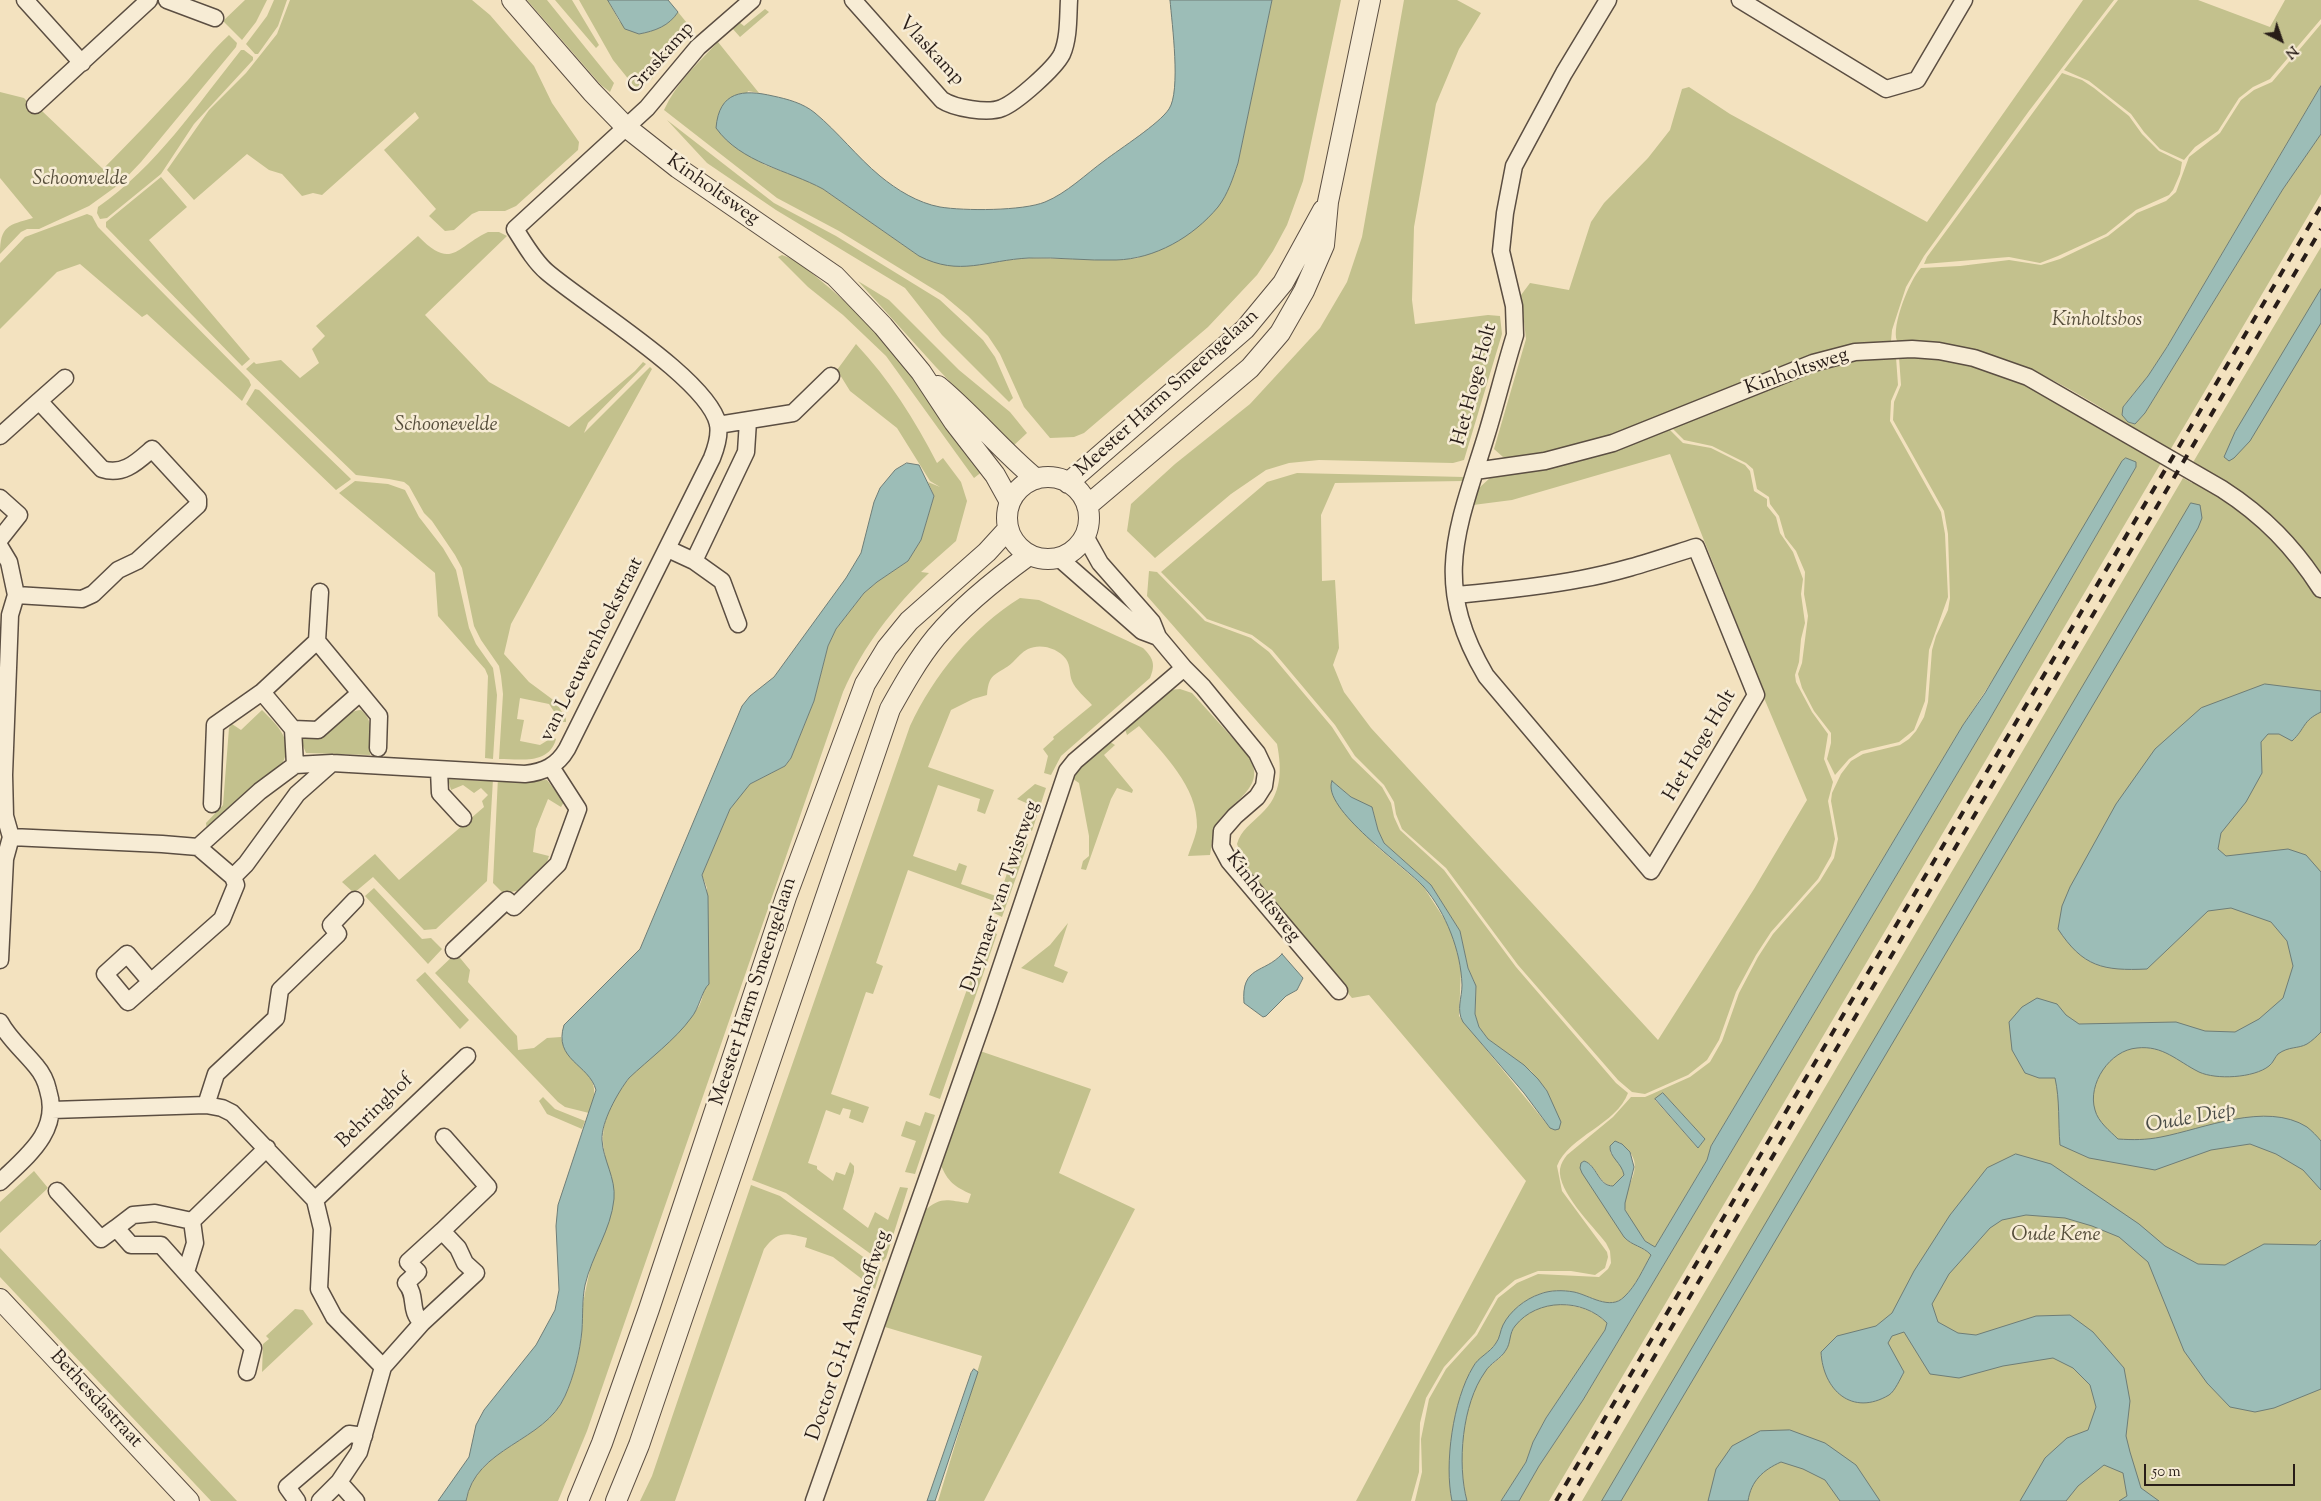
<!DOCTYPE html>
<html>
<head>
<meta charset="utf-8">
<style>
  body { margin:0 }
  #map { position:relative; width:2321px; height:1501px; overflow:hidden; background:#f3e2bf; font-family:"Sorts Mill Goudy",serif }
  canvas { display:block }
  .north { position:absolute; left:2256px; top:15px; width:50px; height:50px; -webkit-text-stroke:4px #f7ecd5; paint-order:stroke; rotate:139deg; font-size:14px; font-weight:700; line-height:20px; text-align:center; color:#281d18 }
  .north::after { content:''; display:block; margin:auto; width:18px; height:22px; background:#281d18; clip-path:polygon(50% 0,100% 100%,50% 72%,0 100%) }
  .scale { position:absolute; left:2144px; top:1464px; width:151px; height:22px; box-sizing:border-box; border:2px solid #281d18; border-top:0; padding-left:6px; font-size:15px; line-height:18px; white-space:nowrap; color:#281d18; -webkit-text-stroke:4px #f7ecd5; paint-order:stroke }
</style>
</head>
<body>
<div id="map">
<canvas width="2321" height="1501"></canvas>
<div class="north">N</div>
<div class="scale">50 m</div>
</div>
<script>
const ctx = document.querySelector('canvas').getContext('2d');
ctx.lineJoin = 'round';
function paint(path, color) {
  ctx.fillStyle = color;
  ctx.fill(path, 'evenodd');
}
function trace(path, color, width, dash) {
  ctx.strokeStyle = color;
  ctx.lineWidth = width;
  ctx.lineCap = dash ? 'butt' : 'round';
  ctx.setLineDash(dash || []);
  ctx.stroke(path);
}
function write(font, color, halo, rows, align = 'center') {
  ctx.font = font + ' "Sorts Mill Goudy",serif';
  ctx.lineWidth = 5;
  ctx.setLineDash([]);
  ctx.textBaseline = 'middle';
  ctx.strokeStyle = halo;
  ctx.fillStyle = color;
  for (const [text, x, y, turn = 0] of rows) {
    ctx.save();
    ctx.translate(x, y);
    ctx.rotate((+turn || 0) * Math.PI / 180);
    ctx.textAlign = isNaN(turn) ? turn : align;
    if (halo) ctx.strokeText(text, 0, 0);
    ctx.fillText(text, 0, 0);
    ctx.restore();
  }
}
const green = new Path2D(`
  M245,0H267L256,22L242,40L223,21Z
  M274,0H287L278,26L258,54H255L246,44L267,16Z
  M290,0H472L490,15L534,66L552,103L579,142L578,150L516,206L505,211H479L472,214L454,230L445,231L429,216L436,209L384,150L419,118L415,112L322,195L313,193L302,196L282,174L269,170L247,154L194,200L167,170L209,110L246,73L277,34Z
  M527,0H547L614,83L610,92L601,85Z
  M555,0H572L599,45L596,48Z
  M579,0H608L619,21L639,34C655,31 669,26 678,12L691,28L651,80L639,88L634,86L613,60Z
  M1272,0H1341L1303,181L1287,225L1273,251L1257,275L1208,327L1084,433L1074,437L1050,438L1024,407L1000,354L988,336L968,316L943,295L839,231L777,198L664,110C676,83 698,63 718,42L759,93L748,91L727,140L765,165L808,181L823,189L919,256L1005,260L1032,258L1117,260L1138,258L1229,188L1238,163Z
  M1404,0H1457L1481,13L1459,49L1436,104L1414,227L1412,300L1415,324L1488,315L1500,316L1502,334L1464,460L1453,463L1319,460L1289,463L1266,470L1231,494L1155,558L1127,531L1131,504L1175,464L1250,404L1320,328L1347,282L1362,237Z
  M2083,0H2114L2029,111L1924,256L1906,287L1892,330L1891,341L1867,343L1811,355L1611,436L1553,452L1509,459L1503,457L1494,449L1526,339L1521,295L1530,283L1569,290L1591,222L1604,203L1648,158L1670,130L1682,89L1689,87L1730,114L1927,222Z
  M2118,0H2198L2270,27L2285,0H2321V19L2270,79L2253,87L2239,98L2218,131L2195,147L2184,160L2160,149L2144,132L2131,114L2089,81L2064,70Z
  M765,9L769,12L740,37L732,28L739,22L744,26Z
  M2321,24V86L2167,347L2148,376L2123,407L2128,422L2134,424L2145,413L2283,189L2321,134V194L2169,452C2117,417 2048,370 1987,354C1958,346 1927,346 1897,341C1891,326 1910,279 1921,268L1960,266L2009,260L2041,265L2060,259L2108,236L2137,213L2166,201L2176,192L2189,157L2220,133L2241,100L2254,90L2272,82Z
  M229,35L237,43L236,47L141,162L121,183L89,206L39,229H27L21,232L0,254C0,226 8,225 33,218L0,178V92L24,98L38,113L42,111L103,169C132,140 160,110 188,80C202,64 213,50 229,35Z
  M241,50H244L253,57V60L194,124L161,174L107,218L100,219L97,213L98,207C156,167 197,105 241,50Z
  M2062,73L2082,80L2094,88L2129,116L2142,134L2159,151L2182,162L2180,174L2173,190L2169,195L2136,210L2106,234L2058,256L2040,263L2009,257L1924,264L1927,257Z
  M667,120L774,203L836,236L940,300L983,340L995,357L1013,398L1009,402L942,335L905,288L776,210L707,163Z
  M161,177L187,207L149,240L250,359L242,366L106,227V222Z
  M87,214L92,216L98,227L249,380L251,385L242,401L147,314L142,317L80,264L57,272L0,329V263L25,237Z
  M488,232H499L507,236L425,315L489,382L569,427L635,371L643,362L646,364L588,423L584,433L650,367L652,369L511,624L504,654L529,682L556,702L566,719V722H561L549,704L520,698L517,719L524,720L520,741L540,745L553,737L556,739C549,765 520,759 499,759L503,694L501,676L499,666L481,640L474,626L462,568L455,555L432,521L424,513L409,486L404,482L389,479L356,475L246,369L254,362L256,364L281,360L300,378L319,363L312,349L325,336L316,326L418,236C452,271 456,247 488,232Z
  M2321,247V1501H1582L2183,478L2192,483L2200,469L2192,464Z
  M782,255C797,260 808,270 820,280C885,332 932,404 983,471L974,478L886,356L843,315L808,287L778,257Z
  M858,281L889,300L959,370L1010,412L1027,433L1012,447L935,366Z
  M856,344C889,379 915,420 937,463L943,458L961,482L967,501L956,541L921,572L929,573C893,608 864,645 843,692L587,1431L558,1501H466C475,1447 545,1442 565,1396C574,1376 580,1352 582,1331C583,1322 581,1313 583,1304C585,1290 589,1277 591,1263C598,1228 601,1190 605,1154C593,1102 645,1061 678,1028C684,1021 694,1014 699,1006C711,986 706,914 707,888L702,875L730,809L738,796L750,784L785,766L791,758L814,701L828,646L836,629L864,593L877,582L908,561L921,540L934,496L928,482L940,487L930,481L897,428L850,391L837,370Z
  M1912,356L1973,365L2025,383L2161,463L1549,1501H1519L1539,1466L1583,1400L1988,722L2136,467V462L1963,725L1711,1146L1707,1160L1655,1247C1645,1243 1642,1237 1636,1229C1632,1222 1626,1216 1625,1208C1621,1185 1653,1166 1619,1142L1610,1152L1622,1166L1624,1175L1614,1186C1599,1186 1597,1165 1584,1161L1581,1163L1624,1237C1632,1246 1642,1246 1651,1255C1643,1269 1636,1286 1624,1297C1610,1311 1589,1295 1574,1292C1562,1290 1548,1290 1537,1295C1508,1308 1511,1320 1496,1343C1490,1353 1476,1360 1471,1371C1453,1405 1444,1463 1452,1501H1415L1422,1472L1421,1439L1429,1399L1446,1369L1477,1335L1498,1298L1517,1283L1538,1274L1599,1277L1608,1269L1611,1263L1610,1251L1606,1243C1593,1226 1557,1191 1560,1169C1561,1163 1564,1159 1567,1155L1613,1117L1631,1097H1645L1652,1094L1690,1077L1710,1062L1722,1041L1739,993L1758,957L1773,934L1820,881L1834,858L1838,839L1831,801L1832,793L1841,774L1851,761L1863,754L1900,745L1909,739L1916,731L1924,717L1928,702L1932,650L1936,636L1948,610L1950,598L1948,534L1944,511L1893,420L1894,402L1901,385L1899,357ZM1663,1093L1705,1139L1698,1148L1655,1100Z
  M1896,357L1898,385L1891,401L1890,421L1941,512L1945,534L1948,597L1929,650L1925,701L1914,730L1899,742L1861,751L1849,759L1835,775L1827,759L1831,743V733L1814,711L1802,688L1798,674L1802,663L1808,616L1804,594L1805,572L1796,551L1785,537L1779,516L1770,504L1769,497L1757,489L1753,469L1746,463L1712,446L1684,440L1672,428L1815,370L1856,360Z
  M255,389L259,390L351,479L350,480L336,490L246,404Z
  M1669,429L1683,443L1711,448L1745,465L1750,471L1754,491L1767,499V506L1776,517L1780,533L1793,552L1803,579L1801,594L1805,623L1801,639L1799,662L1795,675L1796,682L1812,712L1828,734L1824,759L1833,782L1828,801L1835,839L1831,856L1818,879L1771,932L1756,955L1736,992L1719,1040L1707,1060L1688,1075L1645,1094L1632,1092L1618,1080L1518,965L1446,868L1402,829L1396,814L1394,802L1384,785L1355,756L1335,725L1272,650L1252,635L1207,619L1161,572L1267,482L1297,473L1464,477L1463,481L1335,483L1321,515L1322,581L1335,580L1339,648L1333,665L1344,692L1371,728L1658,1040L1754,889L1807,800L1764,698L1759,680L1670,454L1512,500L1473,505L1479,488L1491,477L1537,471L1581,461Z
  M355,481L388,484L405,490L419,517L443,548L456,570L469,628L476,644L493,668L497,695L493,759L485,758L488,676L485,669L438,616L435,573L339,493Z
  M1149,571L1157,572L1205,621L1251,638L1269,652L1332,727L1352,758L1382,787L1391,803L1394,817L1400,830L1444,870L1516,967L1616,1083L1628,1093C1617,1124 1569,1136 1557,1166L1562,1191L1607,1252L1608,1257L1605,1268L1595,1275L1571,1271H1538L1515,1280L1496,1296L1475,1333L1444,1367L1426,1398L1420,1423L1419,1472L1411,1501H1356L1526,1181L1369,995L1352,998L1237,862L1242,857L1237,844C1241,830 1251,824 1261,814C1282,795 1282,770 1277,744L1147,596ZM1332,781L1351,797L1373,810L1378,830L1384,843L1431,885L1460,931L1468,968L1474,981L1476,993L1475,1014L1479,1027L1488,1039L1531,1071L1547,1091L1552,1103L1550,1128L1459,1016L1461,970L1454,939L1445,920L1423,886L1376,846L1358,826Z
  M1020,598L1039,600L1143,648C1153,658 1156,664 1150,678L1061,756L1051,775L1044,773L1048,756L1043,749L1054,739L1053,737L1092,705C1086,698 1075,689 1072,681C1069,674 1071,666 1066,659C1058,648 1040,643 1028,649C1022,652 1018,657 1013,662C998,676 989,670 987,695L973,699L951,710L928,767L994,790L985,814L977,811L980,799L938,785L913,856L956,871L959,863L967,866L961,884L999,897L1018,841L1028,844L1002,917L994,913L997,902L908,870L876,963L883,966L873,994L866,992L831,1094L869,1107L863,1123L849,1118L851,1110L843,1108L840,1115L826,1110L808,1163L817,1166V1169L833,1181L836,1172L845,1175L850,1162L854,1166V1172L843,1209L868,1228L875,1212L888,1220L900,1187L908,1188L886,1258L882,1262L786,1193L752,1180L910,726C934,675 972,628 1020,598Z
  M1180,689L1192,693L1247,754C1270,787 1232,799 1217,824C1212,832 1212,846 1210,855L1188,856C1191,847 1196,836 1197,827C1198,786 1163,754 1139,726L1127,735L1125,729L1169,690Z
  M262,710C277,725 295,741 282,764L207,831L206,823L223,805L229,728L232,724L241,730Z
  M361,710C375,721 370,738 370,755L306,753L301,741L303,737L322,738C333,727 345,711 361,710Z
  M1110,742L1115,745L1104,755L1133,790L1132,793L1117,788L1111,799L1086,870L1081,869L1083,861L1089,856V836L1079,783L1073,779L1077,770Z
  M498,777L528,781L547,780L564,802L561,807L548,799L536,829L533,852L549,856L546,865L517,891L503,893L493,883Z
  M483,778L493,779L487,881L436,929L424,930L373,877L354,893L342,882L375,854L399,880L484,807L482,801L488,795L481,788L474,793L463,785L451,790L448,779L482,781Z
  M1035,784L1046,788L1032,831L1023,828L1031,805L1017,799Z
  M374,888L422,939L431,938L442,949L428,964L365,896Z
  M1068,923L1054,966L1068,972L1063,983L1021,968L1050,945Z
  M988,931L997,934L940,1099L929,1095Z
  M456,953L470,970L468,982L517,1036L518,1050L534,1048L547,1038L561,1037C571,1073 608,1070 589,1113L565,1107L558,1102L435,973Z
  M425,972L469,1020L460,1029L416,980Z
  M980,1051L1091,1089L1059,1173L1135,1209L984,1501H938L982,1356L885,1327L923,1212C941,1196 946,1200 968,1203L971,1194C955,1187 947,1181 941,1165Z
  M543,1097L555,1109L585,1121L582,1129L547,1114L539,1101Z
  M925,1112L935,1115L915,1174L905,1172L916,1141L901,1136L906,1121L920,1126Z
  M34,1171L48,1188L0,1233V1202Z
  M751,1185L780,1196L881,1270L875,1289L833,1257L805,1247L807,1238C786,1233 778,1230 764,1249L675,1501H640L652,1476Z
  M0,1248L237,1501H211L0,1277Z
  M1554,1304C1574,1305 1592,1308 1607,1323L1605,1330L1546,1418L1533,1442L1526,1462L1501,1501H1467C1457,1463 1462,1408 1483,1373C1489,1365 1500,1360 1505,1352C1509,1346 1508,1339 1511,1333C1517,1316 1537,1308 1554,1304Z
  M295,1309L303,1310L313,1324L262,1372L263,1344L269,1339L266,1336Z`);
const water = new Path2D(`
  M608,0H668L678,12C669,26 655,31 639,34L625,29Z
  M1170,0H1272L1238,163C1233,178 1228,194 1218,207C1193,237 1155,259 1116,260C1087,261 1058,257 1029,258C986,260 960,277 919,256L823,189C788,170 741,163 716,128C719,91 743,89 773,96C787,99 803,103 815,113C838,132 857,157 880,176C897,190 918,203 940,207C964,211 1023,211 1045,202C1067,193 1086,174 1104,161C1121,148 1159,124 1169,109C1181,91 1172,24 1170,0Z
  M2321,86V134L2283,189L2145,413L2135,424L2128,422L2122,415L2123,407L2148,376L2167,347Z
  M2321,289V323L2250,441L2234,458L2229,461L2224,457L2235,432Z
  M2126,458L2136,462V467L1988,722L1583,1400L1539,1466L1519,1501H1501L1526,1462L1533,1442L1546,1418L1605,1330L1607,1323C1583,1298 1537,1298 1515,1326C1509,1333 1511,1343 1506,1350C1501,1359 1490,1363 1485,1372C1462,1404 1457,1464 1467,1501H1452C1444,1464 1453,1400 1473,1367C1478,1357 1490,1353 1496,1343C1500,1338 1500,1331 1503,1325C1510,1311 1525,1299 1540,1294C1550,1290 1563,1290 1574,1292C1589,1295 1610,1311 1624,1297C1636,1286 1643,1269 1651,1255C1643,1246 1632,1246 1624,1237L1582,1173L1580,1168L1581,1163L1584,1161C1597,1165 1598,1186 1613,1186L1624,1175C1622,1163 1609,1157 1610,1146L1615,1141L1622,1144L1630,1152L1634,1167L1625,1203V1210L1645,1241L1655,1247L1707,1160L1711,1146L1963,725L1985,693L2122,461Z
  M907,463L919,465L934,496L921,540L908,561L877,582L864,593L836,629L828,646L814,701L791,758L785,766L750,784L730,809L702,875L708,896L709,984C702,990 699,1009 691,1018C676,1039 648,1060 629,1078C618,1092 601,1122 602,1140C603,1160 616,1178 614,1199C611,1230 592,1255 585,1285C582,1300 583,1315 582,1330C580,1352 574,1376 565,1396C545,1442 475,1447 466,1501H438L469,1457L476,1425L484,1410L536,1345L555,1310L559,1290L556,1226L558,1205L596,1090C589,1064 553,1060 564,1025L640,949L742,706L750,696L774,677L846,578L861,553L874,502L880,488L895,470Z
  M2191,503L2200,505L2202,518L2198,528L1621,1501H1602Z
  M2265,684L2321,691V712C2302,721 2306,728 2292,741L2279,734H2268L2261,742L2262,773L2246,802L2221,833L2218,849L2226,856L2288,849L2306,855L2321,872V1032C2317,1036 2312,1041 2307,1044C2298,1049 2289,1046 2278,1054C2275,1057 2273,1063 2269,1066C2254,1078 2216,1080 2199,1072C2177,1061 2163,1045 2137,1048C2110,1050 2087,1084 2095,1110C2098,1122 2110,1131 2118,1139C2133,1140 2146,1140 2161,1137C2203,1129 2266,1101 2307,1127C2312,1131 2317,1136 2321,1141V1190L2303,1170L2276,1154L2250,1144L2211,1150L2155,1170L2089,1158L2060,1145C2058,1123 2060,1100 2055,1078H2039L2025,1073L2012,1050L2009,1022L2022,1007L2037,998L2057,1004L2066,1015L2079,1024L2176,1022L2205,1031L2235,1032L2259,1019L2283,998L2293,966L2287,941L2271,922L2231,908L2208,911L2147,969C2103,971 2083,967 2058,929L2062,906L2070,887L2116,804L2155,749L2201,708Z
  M1332,781L1351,797L1372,807L1378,830L1384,843L1431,885L1460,931L1468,968L1476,986L1475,1014L1479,1027L1488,1039L1524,1065L1538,1079L1547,1091L1561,1122L1559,1129L1555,1130L1550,1128L1524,1093L1463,1022C1456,1010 1462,998 1462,985C1461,951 1446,913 1424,887C1406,867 1320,808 1332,781Z
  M1282,954L1303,978L1297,990L1286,996L1266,1016L1263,1017L1244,1003C1241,965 1264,974 1282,954Z
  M1663,1093L1705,1139L1698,1148L1655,1099Z
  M2016,1154L2051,1164L2139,1224L2165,1246L2198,1264L2225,1265L2264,1244L2316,1245L2321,1240V1389L2274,1408L2255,1412L2230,1407L2207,1383L2184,1351L2148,1262L2119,1237L2092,1226L2065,1218L2026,1215L2002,1220L1990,1228L1949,1274L1932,1304L1938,1322L1958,1333L1976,1335L2036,1316L2070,1315L2093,1332L2124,1368L2130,1401L2126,1436L2130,1452L2141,1488L2159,1501H2119L2127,1496L2123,1473L2104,1465L2078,1486L2066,1501H2020L2045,1458L2067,1438L2088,1430L2096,1407L2090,1385L2073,1368L2053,1358L2003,1366L1959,1378L1930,1374L1904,1332L1892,1336L1888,1343L1904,1372C1900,1379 1895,1391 1889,1395C1852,1417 1823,1390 1821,1352L1837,1336L1876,1326L1892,1313L1914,1271L1950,1215L1987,1168Z
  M974,1369L978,1372L935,1501H927L971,1373Z
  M1790,1430L1825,1443L1856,1465L1880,1501H1840L1825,1480L1803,1469L1781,1462C1763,1470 1751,1481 1748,1501H1708L1716,1469L1732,1446L1760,1431Z`);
const minor = new Path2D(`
  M25,0L82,63
  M167,0L215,18
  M853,0L942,100C954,108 988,114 1002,108C1017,102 1055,68 1062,54C1069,38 1068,17 1069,0
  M1740,0L1886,89L1917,80L1964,0
  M35,105L149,0
  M39,401L65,378
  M718,425L793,413L831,376
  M0,436L39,401L102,469C123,476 137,462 152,449L198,499V505L137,561L118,570L93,594L82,599L16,595
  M1475,471L1545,461L1613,443L1813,363L1855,352L1912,349L1939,351L1974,358L2028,377L2222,489C2264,516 2294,547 2321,589
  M0,498L19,515L0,539
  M1085,536L1100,563L1152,622L1158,637L1184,668L1203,687L1257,753L1266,772L1264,786L1257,797L1235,816L1222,831L1221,846L1229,861L1339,991
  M0,547L9,562L16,595L10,615L4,775L5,816L11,837L5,859L0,960
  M668,549L694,561L722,581L738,624
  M1059,558L1142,631L1158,637
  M694,561L746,452L748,421
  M1456,595C1498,591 1540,587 1581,579C1621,572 1658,559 1696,547L1756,695L1651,871L1486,676C1430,581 1458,528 1487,433C1497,400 1505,367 1515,335L1514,306L1501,251L1505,213L1514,166L1564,73L1608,0
  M317,641L320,592
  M262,692L317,641L360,693
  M295,765L293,729L318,730L360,693L379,716L378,748
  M439,770L440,793L463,818
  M212,804L215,725L262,692L293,729
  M11,837L162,844L198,847L260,791L295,765L332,763L525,774C544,772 557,766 567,749L712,458C716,448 720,435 718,424C708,379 584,304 547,272C534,261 524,243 515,229L647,108L698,47L752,0
  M198,847L233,877
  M454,950L507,900L514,907L558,864L578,809L551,767
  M151,982L127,954L105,974L128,1002L222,919L236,885L233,877L246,864L297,794L332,763
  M0,1022C9,1039 24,1051 36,1066C42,1073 46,1081 48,1090C61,1131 27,1156 0,1182
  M206,1105L216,1074L276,1018L280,990L338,934L331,925L355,900
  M52,1110L206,1105L222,1108L232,1113L315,1200L322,1229L319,1289L334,1317L383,1367
  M57,1191L101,1239L116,1228L131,1245H161L253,1348L247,1372
  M315,1200L467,1056
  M116,1228L133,1215L155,1213L192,1221
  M186,1272L195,1243L192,1221L267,1148
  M422,1323C408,1309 418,1297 406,1283L418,1272L408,1262L442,1231
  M339,1482L356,1501
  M297,1501L287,1487L349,1434L364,1436
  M320,1501L339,1482L359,1452L383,1367L422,1323L476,1273L465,1263L458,1248L442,1231L488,1187L444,1137
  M814,1501L988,1006L1067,771L1075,761L1184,668`);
const tertiary = new Path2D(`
  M512,0L592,92L626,127L678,168L835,276L883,326L921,372L954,422L995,475L1010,502
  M938,386C973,415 1001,450 1036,479
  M1007 518a41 41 0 1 1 82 0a41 41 0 1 1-82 0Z
  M1068,483L1245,329L1283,283L1323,210
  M1087,506L1250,368L1280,333L1304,291L1324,245L1328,202L1370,0
  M0,1299L189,1501
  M578,1501L602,1443L649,1309L786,897L865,684L887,648L909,621L987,552L1008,529
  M616,1501L639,1445L890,709C904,684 918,659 936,637C962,606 996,579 1029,555`);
const rail = new Path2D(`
  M1556,1501L2321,206
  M1569,1501L2321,229`);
const streetNames = [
  ["Vlaskamp",930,52,47],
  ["Graskamp",662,59,-48],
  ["Kinholtsweg",712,191,35],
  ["Kinholtsweg",1797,373,-19],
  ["Het Hoge Holt",1476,385,-75],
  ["Meester Harm Smeengelaan",1168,394,-42],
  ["van Leeuwenhoekstraat",593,650,-63],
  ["Het Hoge Holt",1701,746,-60],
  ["Duymaer van Twistweg",1002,897,-71],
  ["Kinholtsweg",1262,898,52],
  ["Meester Harm Smeengelaan",755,992,-72],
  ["Behringhof",376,1112,-44],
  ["Doctor G.H. Amshoffweg",850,1336,-71],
  ["Bethesdastraat",95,1400,47]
];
const parkNames = [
  ["Schoonvelde",80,181],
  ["Kinholtsbos",2097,322],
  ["Schoonevelde",446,427],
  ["Oude Kene",2056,1237]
];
const waterNames = [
  ["Oude Diep",2191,1120,-10]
];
paint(green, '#c3c18d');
paint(water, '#9cbdb7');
trace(water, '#6e7d77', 1);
trace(minor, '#5b4e42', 19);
trace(tertiary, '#5b4e42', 22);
trace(minor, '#f7ecd5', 16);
trace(tertiary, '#f7ecd5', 20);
trace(rail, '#281d18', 4, [9, 9]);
write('20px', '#281d18', '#f7ecd5', streetNames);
write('italic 20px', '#564e3b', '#f7ecd5', parkNames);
write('italic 21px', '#4b4d48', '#f7ecd5', waterNames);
</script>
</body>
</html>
